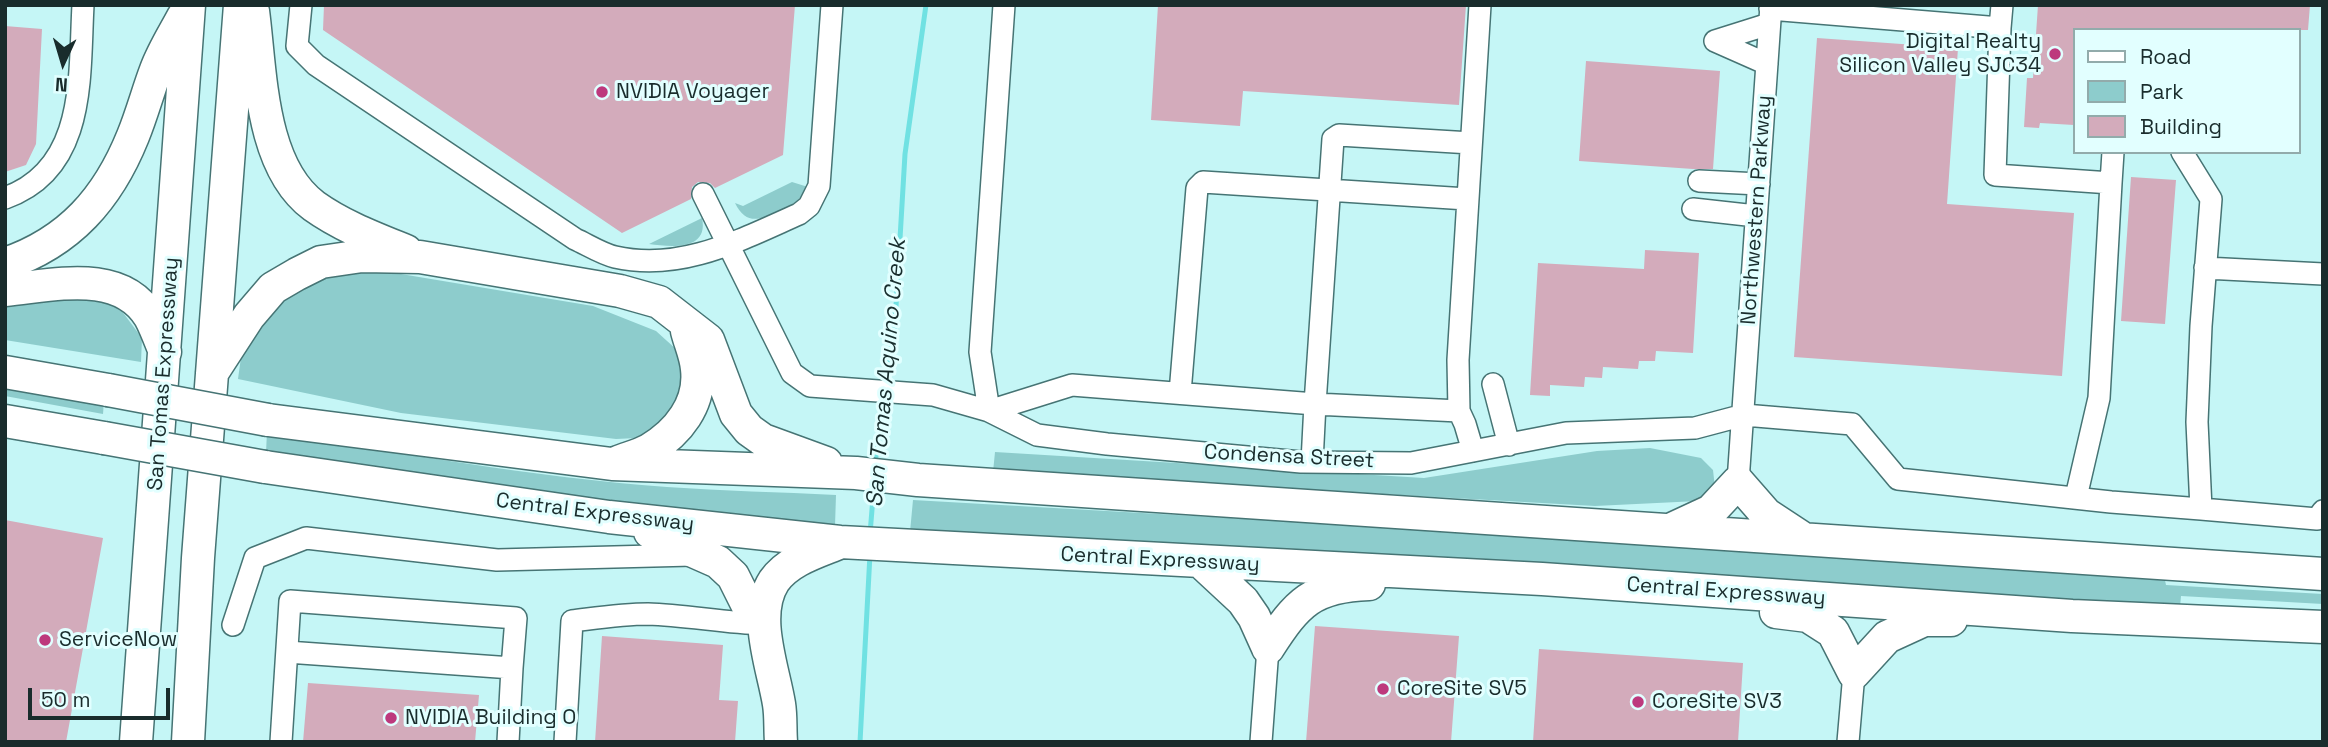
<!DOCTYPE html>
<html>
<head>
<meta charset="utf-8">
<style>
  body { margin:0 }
  #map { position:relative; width:2328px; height:747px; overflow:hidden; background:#c5f6f6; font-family:"Space Grotesk",sans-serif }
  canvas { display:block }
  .frame { position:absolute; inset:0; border:7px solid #192c2c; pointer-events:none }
  .legend { position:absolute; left:2073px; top:28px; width:228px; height:126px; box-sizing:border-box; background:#e2ffff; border:2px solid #92abab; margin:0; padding:9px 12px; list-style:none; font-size:21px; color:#192c2c }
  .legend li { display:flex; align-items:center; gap:14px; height:35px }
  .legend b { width:35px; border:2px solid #92abab }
  .north { position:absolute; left:28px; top:28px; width:70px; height:70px; -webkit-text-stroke:5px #e2ffff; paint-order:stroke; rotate:184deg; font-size:19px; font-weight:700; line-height:28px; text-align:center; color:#192c2c }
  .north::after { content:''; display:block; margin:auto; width:24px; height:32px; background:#192c2c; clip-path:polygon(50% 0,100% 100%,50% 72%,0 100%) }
  .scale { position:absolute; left:28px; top:688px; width:142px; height:32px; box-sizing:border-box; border:4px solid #192c2c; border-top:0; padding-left:9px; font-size:21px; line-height:24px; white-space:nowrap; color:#192c2c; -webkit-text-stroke:5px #e2ffff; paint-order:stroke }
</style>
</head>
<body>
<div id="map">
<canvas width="2328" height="747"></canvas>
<div class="frame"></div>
<ul class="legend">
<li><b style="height:9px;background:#fff"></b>Road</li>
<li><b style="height:19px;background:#8dcccc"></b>Park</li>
<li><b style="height:19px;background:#d3abbb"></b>Building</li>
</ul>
<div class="north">N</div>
<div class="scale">50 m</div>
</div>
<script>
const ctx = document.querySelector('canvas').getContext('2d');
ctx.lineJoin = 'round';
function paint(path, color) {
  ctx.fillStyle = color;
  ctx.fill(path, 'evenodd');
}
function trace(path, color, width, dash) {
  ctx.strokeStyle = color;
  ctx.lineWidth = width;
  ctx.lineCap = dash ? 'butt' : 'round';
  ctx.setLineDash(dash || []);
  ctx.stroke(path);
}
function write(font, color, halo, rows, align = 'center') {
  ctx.font = font + ' "Space Grotesk",sans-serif';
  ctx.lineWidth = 6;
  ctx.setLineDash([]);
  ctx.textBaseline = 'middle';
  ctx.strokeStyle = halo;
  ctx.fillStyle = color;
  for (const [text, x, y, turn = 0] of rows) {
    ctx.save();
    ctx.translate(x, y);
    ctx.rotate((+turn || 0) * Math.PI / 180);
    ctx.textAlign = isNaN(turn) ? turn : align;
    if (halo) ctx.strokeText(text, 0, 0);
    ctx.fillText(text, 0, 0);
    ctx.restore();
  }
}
const green = new Path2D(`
  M792,182L808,187C801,201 791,205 777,212C759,221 745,224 735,203L743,206Z
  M702,218C709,251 671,247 649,244Z
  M359,267L593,306L656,331L677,350L686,382L677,407L657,430L637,438L616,439L401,413L238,379L242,350L287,289Z
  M66,296L115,302L142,338L141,362L5,340V299Z
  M5,382L104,401L103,414L5,396Z
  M267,431C399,453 533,477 667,487C723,491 780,492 836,495L835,526L544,496L266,453Z
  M1650,448L1701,458L1713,470L1715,488L1698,501L1595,506L993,472L995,452L1424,478L1597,451Z
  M913,500L2163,571L2166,585L2323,594V604L2181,596L2180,607L2119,604L910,532Z`);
const stream = new Path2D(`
  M885,388L895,323L905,154L926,5
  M875,464L883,398
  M870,534L874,485
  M860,742L870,554`);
const building = new Path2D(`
  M324,5H795L783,155L715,188L710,183L698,182L692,187L691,199L622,233L323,30Z
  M1158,5H1466L1459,105L1243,91L1240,126L1151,120Z
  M2038,5H2310L2308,30H2074V125L2040,123L2039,128L2024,127L2027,78H2033Z
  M5,26L42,29L36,144L26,165L5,172Z
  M1817,38L1958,48L1947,204L2074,213L2062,376L1794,357Z
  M1586,61L1720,71L1713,169H1693L1579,161Z
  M2131,177L2176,180L2165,324L2121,321Z
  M1645,250L1699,253L1693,353L1656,351L1655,361H1639L1638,369L1603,367L1602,378L1585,377L1584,387L1550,385V396L1530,395L1538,263L1644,269Z
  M5,520L103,538L66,742H5Z
  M1315,626L1459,636L1451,742H1306Z
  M602,636L723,645L719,700L738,701L735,742H595Z
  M1539,649L1743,663L1738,742H1533Z
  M308,683L479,695L475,742H303Z`);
const minor = new Path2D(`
  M301,5L297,46L316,65L575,239C588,245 602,254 615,257C681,272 740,240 799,214L809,206L819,186L832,5
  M1770,9L2000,28L2002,5
  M2000,28L1995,175L2111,183L2099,398L2076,497
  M1715,41L1769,24
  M1715,41L1767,64
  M2182,152L2211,199L2201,326L2197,422L2201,509L2317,519L2323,511
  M1699,181L1759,184
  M2111,183L2113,152
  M703,194L792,373L810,386L933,395L989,411L1037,435L1107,444L1301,462L1411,463L1566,433L1695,428L1744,415L1852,424L1898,479L2111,502L2201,509
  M5,198C87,169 79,76 83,5
  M1693,209L1756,216
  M2205,268L2323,274
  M1493,384L1509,445
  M1180,393L1197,188L1203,182L1467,199
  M989,411L1072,385L1315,404L1333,139L1339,135L1471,143
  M989,411L980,352L1004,5
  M1473,451L1465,424L1459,411L1458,360L1480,5
  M1312,462L1315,404L1459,411
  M1738,482L1771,5
  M233,625L255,558L306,538L497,560L692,555
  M287,652L512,668L508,742
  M281,742L290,601L516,618L512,668
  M565,742L572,621C597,618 623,614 648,614C686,615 724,623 763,624
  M1261,742L1268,648
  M1848,742L1854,673`);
const highway = new Path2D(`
  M253,11C261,72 260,166 314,206C342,226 374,238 406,251
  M5,264C70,242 108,198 133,136C142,114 148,91 156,70C163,51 174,34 183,17
  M5,290C52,286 120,267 150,317C156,328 160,340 165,352
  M5,372L108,390
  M212,373L249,316L273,288L297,274L321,262L362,256L420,257L620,291L659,302L708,340L736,414L749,430L763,440L826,463
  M268,420L612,464L856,473L918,480L2323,574
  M5,421L104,438
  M618,462C628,458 640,455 649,450C678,433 701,404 697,369C696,356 690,343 687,331
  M265,467L609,517L840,542L1542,579L2072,616L2323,627
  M1670,530L1711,511L1738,482L1766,514L1804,539
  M650,532L718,562L733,576L748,606L763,624
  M1201,562L1243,601L1254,617L1268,648
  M1776,612L1808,616L1833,632L1854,673L1887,637L1924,620H1951
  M1268,648C1297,603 1312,586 1369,584
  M136,742L189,5
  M188,742L198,558L240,5
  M781,742C780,729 781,716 779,704C773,667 752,615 774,581C789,560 817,552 839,543`);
const highwayBridge = new Path2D(`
  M108,390L268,420
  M104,438L265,467`);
const markers = [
  [2055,54,7,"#bd397d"],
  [602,92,7,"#bd397d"],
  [45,640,7,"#bd397d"],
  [1383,689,7,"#bd397d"],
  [1638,702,7,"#bd397d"],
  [391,718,7,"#bd397d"]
];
const poiNames = [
  ["Digital Realty",2041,42,"right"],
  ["Silicon Valley SJC34",2041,66,"right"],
  ["NVIDIA Voyager",616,92],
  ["ServiceNow",59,640],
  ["CoreSite SV5",1397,689],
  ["CoreSite SV3",1652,702],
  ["NVIDIA Building O",405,718]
];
const streetNames = [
  ["Northwestern Parkway",1757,210,-86],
  ["San Tomas Expressway",164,374,-86],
  ["Condensa Street",1289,457,3],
  ["Central Expressway",595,513,7],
  ["Central Expressway",1160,560,3],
  ["Central Expressway",1726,592,4]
];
const waterNames = [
  ["San Tomas Aquino Creek",887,373,-85]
];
paint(green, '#8dcccc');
trace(stream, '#70e1e2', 5);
paint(building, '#d3abbb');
trace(minor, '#467474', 24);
trace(highway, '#467474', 35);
trace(minor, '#fff', 21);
trace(highway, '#fff', 32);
trace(highwayBridge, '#467474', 35, []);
trace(highwayBridge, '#fff', 32);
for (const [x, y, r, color] of markers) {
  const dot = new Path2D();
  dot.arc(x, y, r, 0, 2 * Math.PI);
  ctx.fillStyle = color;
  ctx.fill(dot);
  trace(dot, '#e2ffff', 2.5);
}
write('21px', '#192c2c', '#e2ffff', poiNames, 'left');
write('21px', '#192c2c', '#e2ffff', streetNames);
write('italic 23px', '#192e2e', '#e2ffff', waterNames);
</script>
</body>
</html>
